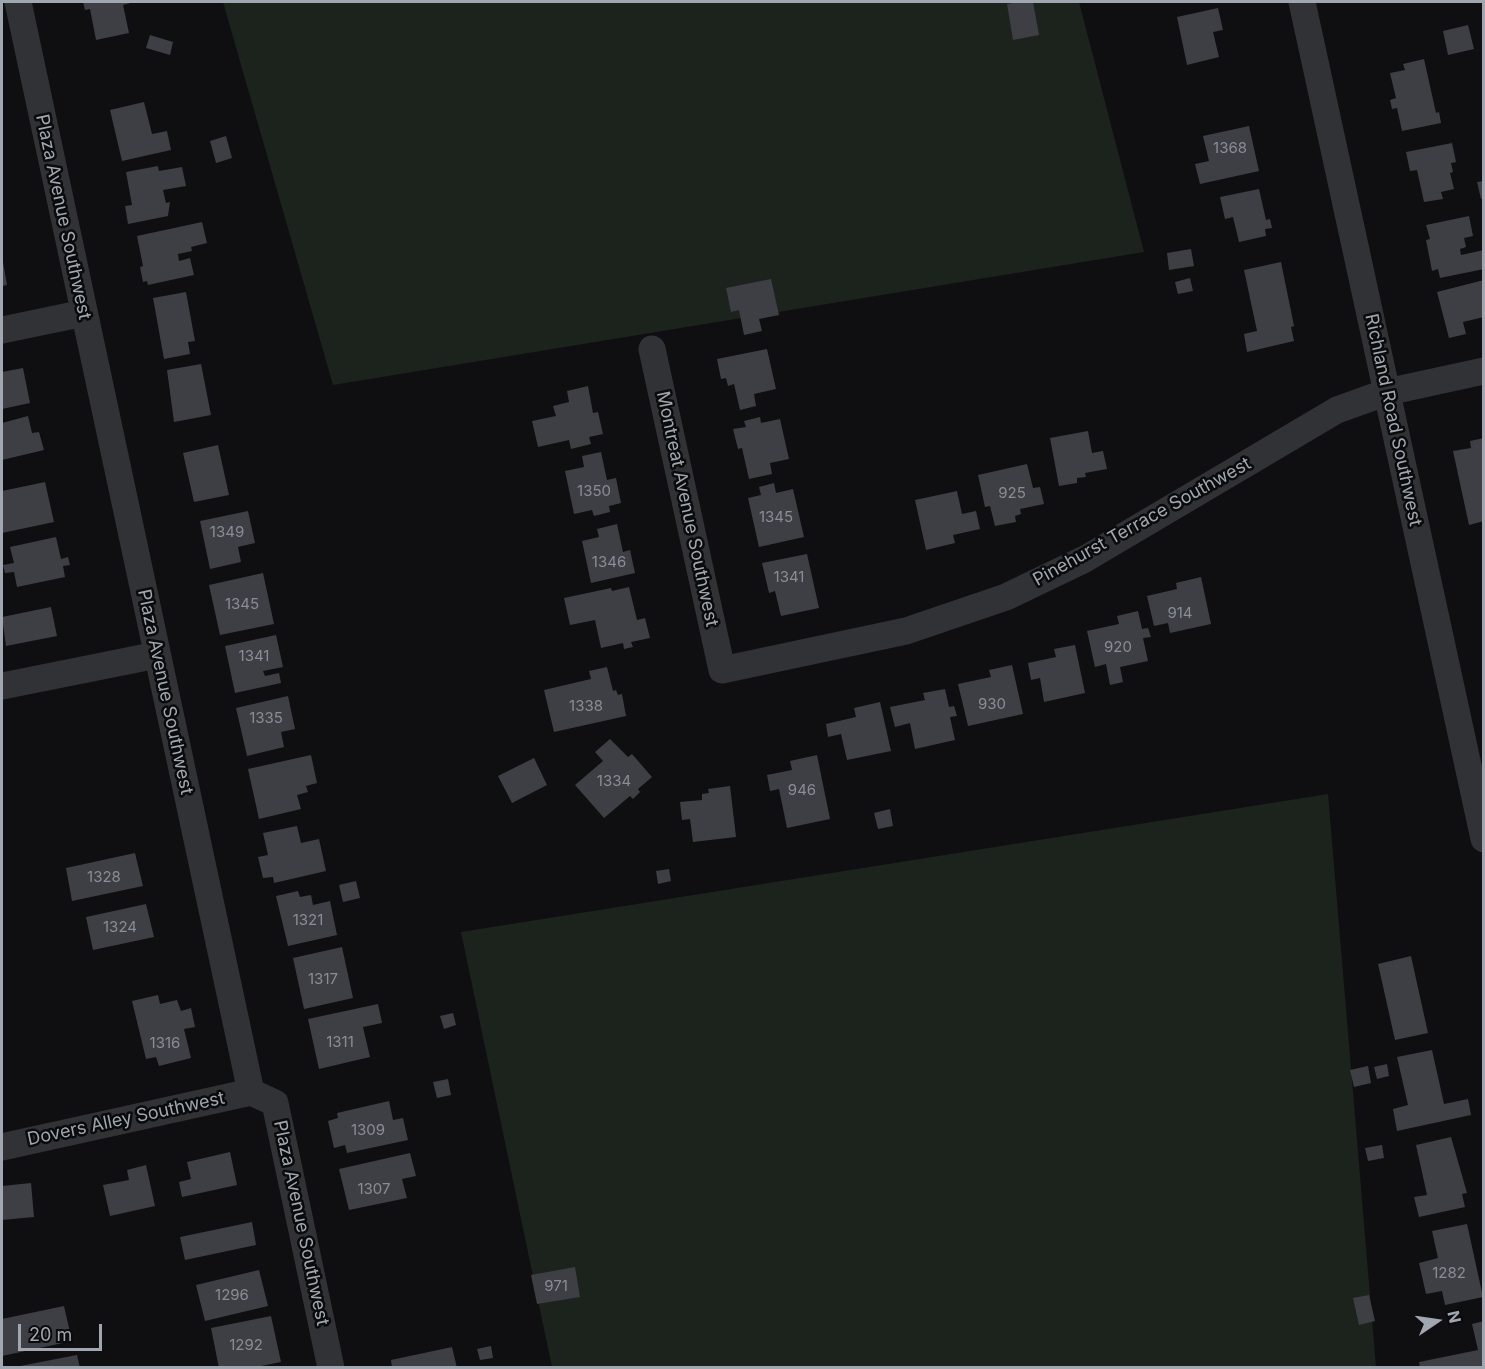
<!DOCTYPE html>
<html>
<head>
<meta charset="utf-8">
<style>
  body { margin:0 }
  #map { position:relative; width:1485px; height:1369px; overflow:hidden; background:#0f0f11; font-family:Inter,sans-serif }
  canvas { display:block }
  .frame { position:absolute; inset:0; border:3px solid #a1a7b1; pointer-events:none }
  .north { position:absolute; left:1407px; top:1291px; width:60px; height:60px; -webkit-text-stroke:4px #0a0b0c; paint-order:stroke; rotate:77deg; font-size:16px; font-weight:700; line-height:24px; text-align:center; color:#a1a7b1 }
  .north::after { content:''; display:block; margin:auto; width:21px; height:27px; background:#a1a7b1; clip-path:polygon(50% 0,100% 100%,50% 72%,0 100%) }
  .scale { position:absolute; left:18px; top:1324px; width:84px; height:27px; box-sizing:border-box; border:3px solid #a1a7b1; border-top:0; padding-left:8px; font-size:18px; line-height:21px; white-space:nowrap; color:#a1a7b1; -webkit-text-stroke:4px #0a0b0c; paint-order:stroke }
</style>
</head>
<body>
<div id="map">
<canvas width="1485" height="1369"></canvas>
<div class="frame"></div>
<div class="north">N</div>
<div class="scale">20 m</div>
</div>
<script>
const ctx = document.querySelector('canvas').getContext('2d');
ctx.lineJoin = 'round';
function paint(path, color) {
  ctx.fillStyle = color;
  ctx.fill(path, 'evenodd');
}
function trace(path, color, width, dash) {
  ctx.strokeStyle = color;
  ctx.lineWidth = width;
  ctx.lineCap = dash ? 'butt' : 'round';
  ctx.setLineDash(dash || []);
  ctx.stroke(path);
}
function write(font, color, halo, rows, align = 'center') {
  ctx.font = font + ' Inter,sans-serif';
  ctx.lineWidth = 5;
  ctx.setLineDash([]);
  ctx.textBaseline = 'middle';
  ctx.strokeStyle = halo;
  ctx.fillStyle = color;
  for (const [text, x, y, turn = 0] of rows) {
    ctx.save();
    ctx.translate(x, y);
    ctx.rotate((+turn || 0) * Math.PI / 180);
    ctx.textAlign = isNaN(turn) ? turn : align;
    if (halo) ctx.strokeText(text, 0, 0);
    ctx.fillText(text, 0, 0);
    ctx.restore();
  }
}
const green = new Path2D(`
  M223,2H1079L1144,252L333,385Z
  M1328,794L1376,1367H552L461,932Z`);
const building = new Path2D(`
  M83,2H134L123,5L129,33L96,40L90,9L85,10Z
  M1018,2H1033L1039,35L1013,40L1007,4Z
  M1218,8L1223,30L1213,32L1219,57L1187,65L1177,17Z
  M1468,25L1474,49L1448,55L1443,31Z
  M150,35L173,42L170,55L146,48Z
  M1424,59L1436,113L1439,112L1441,123L1402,131L1397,108L1392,109L1390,100L1396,98L1390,73L1405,70L1403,64Z
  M144,102L152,134L167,131L171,150L122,161L110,110Z
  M1249,126L1259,171L1200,184L1195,164L1209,161L1203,136Z
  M226,136L232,158L216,163L210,141Z
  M1452,143L1456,162L1451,163L1453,172L1450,173L1454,189L1441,192L1443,199L1424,202L1417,170L1410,171L1406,152Z
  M158,166L159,171L182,167L186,186L163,190L166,203L170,202L168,216L128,224L125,206L132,205L126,172Z
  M1484,181V198L1481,199L1477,182Z
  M1259,189L1266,220L1270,219L1272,228L1265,229L1266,236L1239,242L1233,217L1225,219L1220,197Z
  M1469,216L1473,236L1464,238L1466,247L1460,249L1461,255L1484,250V269L1440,278L1438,269L1432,271L1426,240L1430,239L1426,225Z
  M202,222L207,243L191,247L192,251L178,254L179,261L190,258L194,275L148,285L147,281L143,282L140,267L143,266L137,236Z
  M1191,249L1194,266L1169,270L1167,253Z
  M3,262L7,285L2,286V262Z
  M1281,262L1294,326L1291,327L1294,341L1247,352L1244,334L1257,331L1244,270Z
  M1190,278L1193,291L1178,294L1175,282Z
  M771,279L779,315L759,319L762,331L744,335L739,310L731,312L726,288Z
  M1484,280V317L1463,322L1466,334L1449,338L1437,292Z
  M186,292L195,341L188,342L190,354L164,359L153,298Z
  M767,349L776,389L754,394L756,406L740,410L734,384L728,386L726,378L721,379L717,359Z
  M201,364L211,415L174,422L167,370Z
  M23,368L30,403L2,409V372Z
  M588,386L593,413L598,412L603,434L589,437L591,444L571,449L569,440L538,447L532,421L556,416L553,406L569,402L567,391Z
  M28,416L32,433L39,432L44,450L2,460V423Z
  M760,417L761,423L780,419L789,459L770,463L772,474L749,479L742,448L738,449L733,429L746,427L744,421Z
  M1088,431L1092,453L1103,451L1107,469L1085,473L1086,477L1077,478V483L1059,486L1050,438Z
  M1484,438V521L1469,525L1453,451L1471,448L1470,441Z
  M218,445L229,495L194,502L183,453Z
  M601,452L607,480L616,478L621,503L609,506L610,512L594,516L592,510L574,514L565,471L584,467L582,456Z
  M1027,464L1033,488L1040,487L1044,504L1020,509L1021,514L1015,516L1016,522L995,526L990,506L985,507L978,475Z
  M45,482L54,522L2,533V491Z
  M774,483L776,493L793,489L804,537L759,547L748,498L761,495L759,487Z
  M957,491L962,514L976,511L980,529L953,535L955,543L926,550L915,500Z
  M248,511L255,543L238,547L241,562L210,569L200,521Z
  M617,524L623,552L630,550L635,573L591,583L582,541L599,537L597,529Z
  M56,537L61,559L68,557L70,565L63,566L65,577L17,587L14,572L5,573L3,565L14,563L10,547Z
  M807,554L819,608L781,616L775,591L769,593L762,563Z
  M263,573L274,624L220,635L209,585Z
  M1201,577L1211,624L1170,633L1168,623L1154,626L1147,596L1177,589L1176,583Z
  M629,587L637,620L645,618L650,638L631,642L633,647L624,649L623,643L601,648L595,620L570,625L564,598L611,588L612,591Z
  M51,607L57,636L6,646L2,617Z
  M1138,611L1142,629L1148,628L1151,637L1143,638L1148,661L1120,667L1123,682L1110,685L1106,664L1095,667L1087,631L1119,624L1117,616Z
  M276,635L283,667L263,671L265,676L279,673L281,683L235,693L225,646Z
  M1075,645L1085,693L1044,702L1040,678L1031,680L1028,663L1056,657L1054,649Z
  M1012,665L1023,714L968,726L958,684L991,677L989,670Z
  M607,667L613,691L616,690L618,695L622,694L626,716L554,732L544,690L591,679L589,671Z
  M945,689L949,707L954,706L957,716L950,717L955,740L915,749L910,723L895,727L890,707L925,700L923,693Z
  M288,696L295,729L281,732L284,747L247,756L236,708Z
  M880,702L891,751L847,760L841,734L828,737L826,724L856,717L854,708Z
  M610,739L628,757L632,754L652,777L638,789L640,792L633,799L630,796L604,818L575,785L603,761L595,752Z
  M311,755L317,783L306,786L308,792L297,795L301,809L259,819L248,769Z
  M817,755L830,819L787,828L779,789L770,791L767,775L792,770L790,761Z
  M534,758L547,785L512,803L498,776Z
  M730,786L736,837L693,842L690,819L682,820L680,802L702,800V794L709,793L708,789Z
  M890,809L893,826L878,829L874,813Z
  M297,826L301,843L319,839L326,871L274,883L273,877L263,878L258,857L268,855L263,833Z
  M135,853L143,886L72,901L66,868Z
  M669,869L671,881L658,884L656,871Z
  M356,881L360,898L343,902L339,885Z
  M298,891L300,897L311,895L313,905L330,901L337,935L288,946L276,896Z
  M146,904L154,937L93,950L86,917Z
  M342,947L353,998L304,1009L293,958Z
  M1411,956L1428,1033L1395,1040L1378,964Z
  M158,995L160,1004L177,1000L181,1011L191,1008L195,1027L184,1029L191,1058L159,1066L156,1057L146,1059L132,1001Z
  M378,1004L382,1023L363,1027L370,1057L319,1069L308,1019Z
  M453,1013L456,1025L444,1029L440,1016Z
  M1432,1050L1444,1104L1468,1099L1471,1115L1397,1131L1393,1109L1408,1105L1397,1057Z
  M1387,1064L1389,1076L1377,1079L1374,1067Z
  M1368,1066L1371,1083L1354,1087L1350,1070Z
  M448,1079L451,1095L437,1098L433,1082Z
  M389,1101L393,1120L403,1118L408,1140L347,1153L345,1145L334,1148L328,1121L338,1118L337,1113Z
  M1451,1137L1467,1193L1462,1194L1465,1207L1419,1217L1414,1197L1427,1195L1416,1145Z
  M1382,1145L1384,1158L1368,1161L1365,1148Z
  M230,1152L237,1185L182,1197L179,1182L191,1179L187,1162Z
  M410,1153L416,1176L402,1179L407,1198L349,1210L339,1169Z
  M146,1165L155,1206L110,1216L103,1185L129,1180L127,1170Z
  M31,1183L34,1217L2,1220V1186Z
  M252,1222L256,1245L185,1260L180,1237Z
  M1467,1224L1483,1297L1445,1305L1442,1291L1426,1294L1419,1263L1438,1258L1432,1231Z
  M575,1267L580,1297L537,1304L531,1275Z
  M259,1270L268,1306L205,1321L196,1285Z
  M1369,1295L1375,1321L1359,1325L1353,1298Z
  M64,1306L72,1341L2,1356V1319Z
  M271,1316L281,1362L251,1368H219L211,1328Z
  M1484,1321V1368H1420L1419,1362L1478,1350L1472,1324Z
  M491,1346L493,1358L480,1360L477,1349Z
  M452,1347L457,1368H392L391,1360Z
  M77,1355L80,1368H20V1366Z`);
const minor = new Path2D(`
  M18,2L251,1092L275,1103L331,1368
  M1302,2L1484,839
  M2,330L84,313
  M652,349L722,670L906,631L1006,597L1085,559L1337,410L1387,392L1484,371
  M2,686L157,655
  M2,1147L251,1092`);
const numberNames = [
  ["1368",1230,148],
  ["1350",594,491],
  ["925",1012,493],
  ["1345",776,517],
  ["1349",227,532],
  ["1346",609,562],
  ["1341",789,577],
  ["1345",242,604],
  ["914",1180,613],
  ["920",1118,647],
  ["1341",254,656],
  ["930",992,704],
  ["1338",586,706],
  ["1335",266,718],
  ["1334",614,781],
  ["946",802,790],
  ["1328",104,877],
  ["1321",308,920],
  ["1324",120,927],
  ["1317",323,979],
  ["1311",340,1042],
  ["1316",165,1043],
  ["1309",368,1130],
  ["1307",374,1189],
  ["1282",1449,1273],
  ["971",556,1286],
  ["1296",232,1295],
  ["1292",246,1345]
];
const streetNames = [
  ["Plaza Avenue Southwest",63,217,78],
  ["Richland Road Southwest",1393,420,78],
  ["Montreat Avenue Southwest",687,509,78],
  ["Pinehurst Terrace Southwest",1142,522,-29],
  ["Plaza Avenue Southwest",165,692,78],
  ["Dovers Alley Southwest",126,1119,-12],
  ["Plaza Avenue Southwest",301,1223,78]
];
paint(green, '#1c231d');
paint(building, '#3e3f44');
trace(minor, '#313235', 27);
write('15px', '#888d96', null, numberNames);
write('18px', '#a1a7b1', '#0a0b0c', streetNames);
</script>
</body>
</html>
